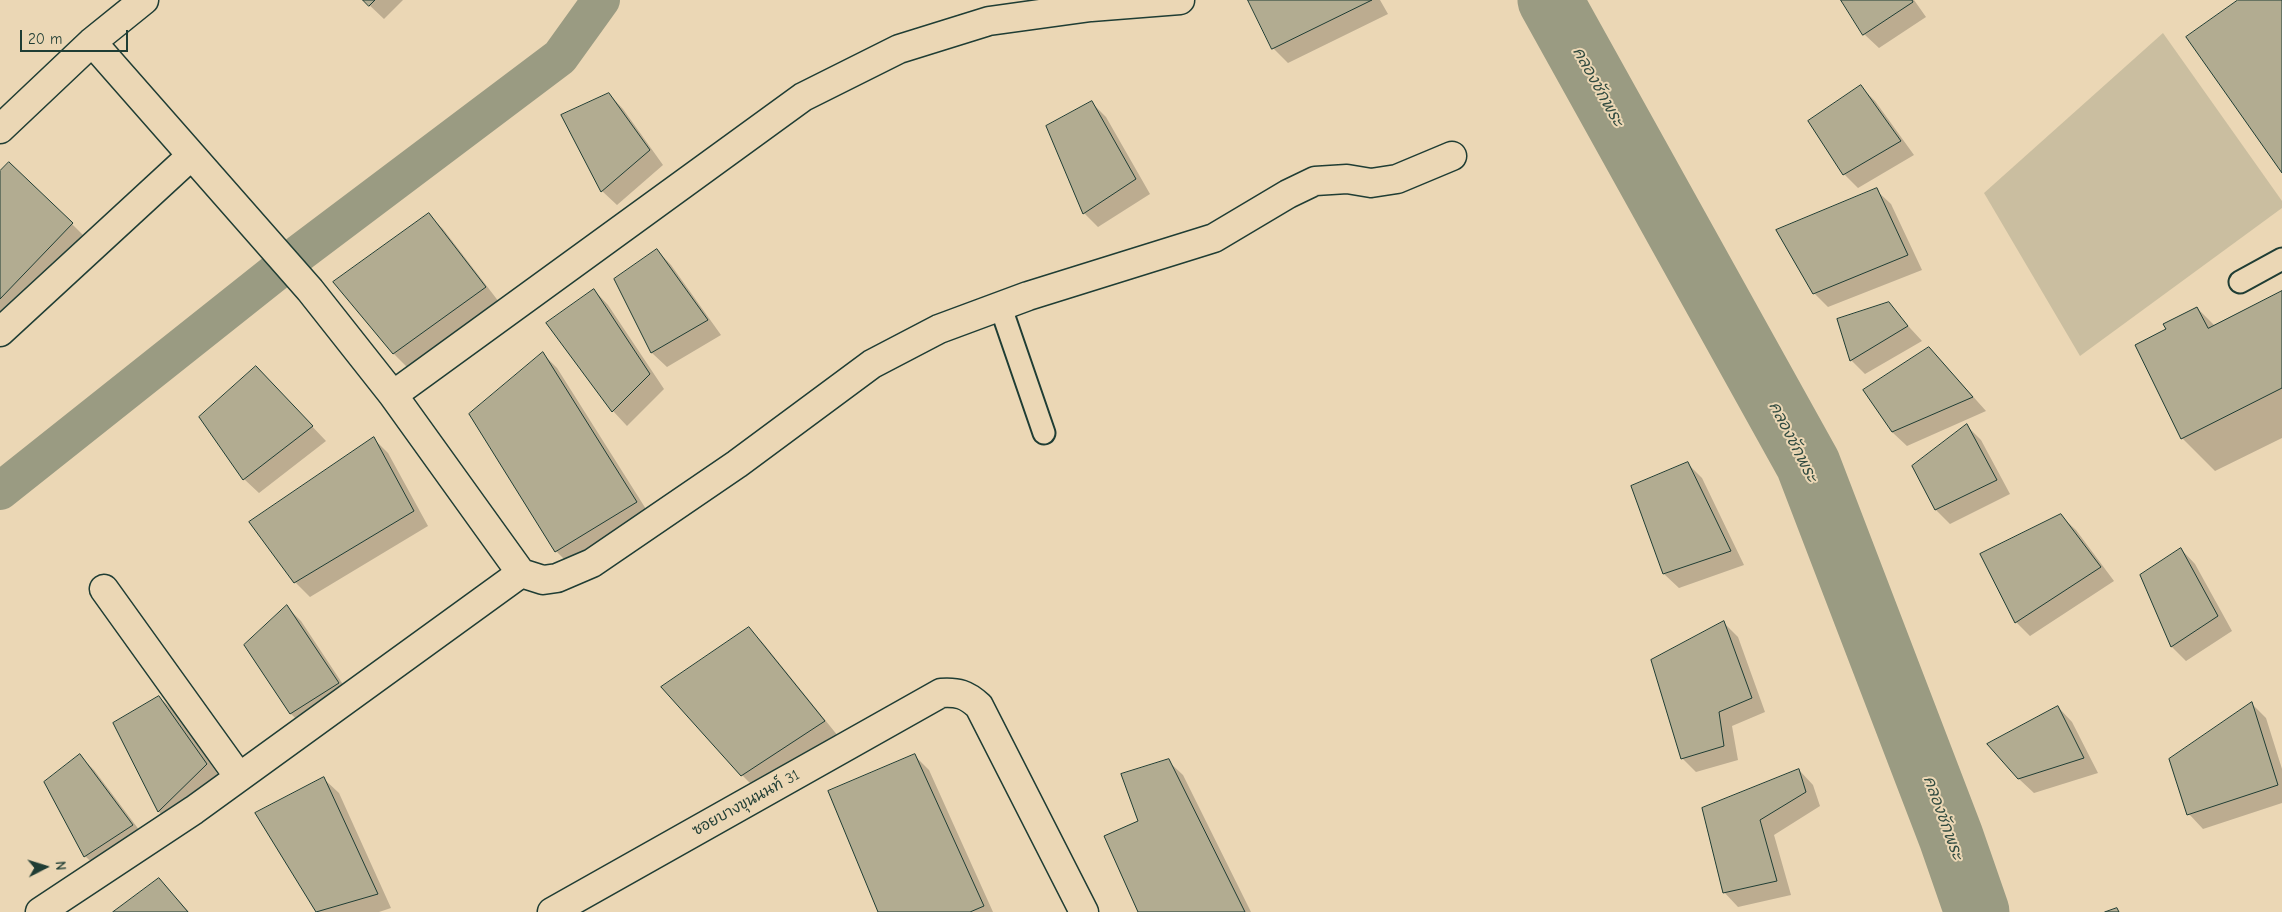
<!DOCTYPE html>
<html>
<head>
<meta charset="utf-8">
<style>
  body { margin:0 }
  #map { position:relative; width:2282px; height:912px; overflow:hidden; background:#ebd7b5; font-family:"Comic Neue",sans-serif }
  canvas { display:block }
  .north { position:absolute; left:20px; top:842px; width:50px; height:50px; -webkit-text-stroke:4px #ebd7b5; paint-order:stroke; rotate:85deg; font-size:14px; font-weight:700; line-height:20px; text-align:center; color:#1f3d34 }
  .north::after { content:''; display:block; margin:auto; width:18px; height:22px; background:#1f3d34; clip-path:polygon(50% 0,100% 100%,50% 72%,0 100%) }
  .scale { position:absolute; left:20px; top:30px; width:108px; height:22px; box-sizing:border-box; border:2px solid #1f3d34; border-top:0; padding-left:6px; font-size:15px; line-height:18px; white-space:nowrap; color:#1f3d34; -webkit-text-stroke:4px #ebd7b5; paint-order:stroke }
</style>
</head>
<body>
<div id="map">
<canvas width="2282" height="912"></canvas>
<div class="north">N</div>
<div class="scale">20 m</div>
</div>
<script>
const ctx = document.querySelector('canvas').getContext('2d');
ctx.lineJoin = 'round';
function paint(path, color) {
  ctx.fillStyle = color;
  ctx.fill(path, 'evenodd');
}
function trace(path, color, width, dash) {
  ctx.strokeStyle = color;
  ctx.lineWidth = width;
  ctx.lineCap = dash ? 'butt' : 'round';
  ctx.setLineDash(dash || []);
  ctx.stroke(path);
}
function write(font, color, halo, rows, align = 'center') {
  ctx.font = font + ' "Comic Neue","Playpen Sans Thai",sans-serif';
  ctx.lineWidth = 4;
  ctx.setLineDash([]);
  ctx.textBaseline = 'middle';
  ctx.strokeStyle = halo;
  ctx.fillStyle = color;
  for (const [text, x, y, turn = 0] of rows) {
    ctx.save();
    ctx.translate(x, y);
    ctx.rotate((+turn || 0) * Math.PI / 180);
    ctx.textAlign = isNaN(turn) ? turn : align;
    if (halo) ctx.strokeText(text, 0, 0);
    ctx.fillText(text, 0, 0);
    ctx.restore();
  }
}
const green = new Path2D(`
  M2163,33L2282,201V208L2080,356L1984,193Z`);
const shadow = new Path2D(`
  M364,0H403L384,19Z
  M1249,0H1380L1388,14L1288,63L1273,48Z
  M1842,0H1914L1926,17L1879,48L1864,34Z
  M1861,87L1875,101L1914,155L1858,188L1844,174Z
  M609,94L623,109L663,165L617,205L602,191L562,116Z
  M1092,103L1106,117L1150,194L1098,227L1084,213Z
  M0,173L72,224L86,238L0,329Z
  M1876,190L1891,204L1922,270L1828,307L1814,293Z
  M429,215L443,229L499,302L408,368L394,354Z
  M657,250L671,265L721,335L667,367L652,353L615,279Z
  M594,290L608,305L664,389L627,426L613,411L548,323Z
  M2282,293V438L2215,471L2182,438L2168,330L2197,308L2215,326Z
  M1888,304L1922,341L1865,374L1851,360Z
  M543,354L557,368L651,517L571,566L556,551L471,414Z
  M1943,363L1986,411L1907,446L1892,432Z
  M270,382L326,441L259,493L244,479Z
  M1967,426L1981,440L2010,494L1950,524L1936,510L1914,466Z
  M374,439L388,453L428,526L310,597L295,582L251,523Z
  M1688,464L1702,478L1744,565L1679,588L1664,574L1632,487Z
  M2061,516L2076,530L2114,581L2030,636L2016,622Z
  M2181,549L2195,564L2232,631L2186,661L2172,647L2142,575Z
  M287,607L301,621L352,698L306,728L291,714L246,645Z
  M1724,623L1738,637L1765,712L1732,726L1738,760L1696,772L1682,758Z
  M749,629L763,643L838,736L756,789L742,775Z
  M159,697L174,711L221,779L173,826L159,812L114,723Z
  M2252,704L2266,718L2282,769V803L2203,829L2189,814Z
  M2058,707L2072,722L2098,773L2034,793L2019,779Z
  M80,756L94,770L146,839L100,870L85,856L46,782Z
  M915,756L929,770L993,912H879Z
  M1168,761L1183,775L1251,912H1139L1140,822Z
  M1799,770L1813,785L1820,806L1774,835L1791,895L1738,907L1724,892L1704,809Z
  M324,779L339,793L391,908L379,912H317L256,814Z
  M159,879L189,912H115Z`);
const canal = new Path2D(`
  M0,491L301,252L560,57L601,0`);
const river = new Path2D(`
  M1550,0L1808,464L1951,837L1977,912`);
const building = new Path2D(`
  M363,0H375L369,6Z
  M1248,0H1372L1272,49Z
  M1841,0H1912L1913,2L1863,35Z
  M2238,0H2282V173L2186,37Z
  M1861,85L1901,141L1843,175L1808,121Z
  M609,93L650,150L601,192L561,115Z
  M1092,101L1136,179L1083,214L1046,126Z
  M9,162L73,223L0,299V171Z
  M1877,188L1908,255L1813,294L1776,230Z
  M429,213L486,287L393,354L333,282Z
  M657,249L708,320L651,353L614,279Z
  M594,289L650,374L612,412L546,323Z
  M2282,291V388L2181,439L2135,345L2166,329L2163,324L2197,307L2208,328Z
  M1889,302L1908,326L1850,361L1837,319Z
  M1929,347L1973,397L1892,432L1863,390Z
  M543,352L637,502L555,552L469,414Z
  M256,366L313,426L243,480L199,417Z
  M1967,424L1997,480L1935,510L1912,466Z
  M374,437L414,511L294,583L249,522Z
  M1688,462L1731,551L1663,574L1631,486Z
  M2061,514L2101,567L2015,623L1980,554Z
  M2181,548L2218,616L2171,647L2140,575Z
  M287,605L339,683L290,714L244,645Z
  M1724,621L1752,698L1719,712L1724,746L1681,759L1651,660Z
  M749,627L825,721L741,776L661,687Z
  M159,696L207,764L158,812L113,723Z
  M2252,702L2278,785L2187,815L2169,759Z
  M2058,706L2084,758L2018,779L1987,744Z
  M80,754L133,825L84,857L44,782Z
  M915,754L984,906L970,912H878L828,791Z
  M1169,759L1245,912H1138L1104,836L1138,821L1121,774Z
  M1799,769L1806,792L1760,820L1777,881L1723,893L1702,808Z
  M324,777L378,894L316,912L255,813Z
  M159,878L188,912H113Z
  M2117,908L2119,912H2105Z`);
const lane = new Path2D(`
  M2240,282L2282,259
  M1001,308L1044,433`);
const street = new Path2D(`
  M92,42L310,290L393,395L521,573L543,580L557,578L592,563L737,464L872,364L939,329L1028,296L1214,238L1288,194L1315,181L1347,179L1371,183L1397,179L1452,156
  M0,129L92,42L144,0
  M0,332L191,156
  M393,395L803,97L899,49L989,21L1091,7L1180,0
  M104,589L239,777
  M40,912L194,810L521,573
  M552,912L941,693C958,692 966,694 979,706L1084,912`);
const streetNames = [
  ["ซอยบางขุนนนท์ 31",746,803,-29]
];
const waterNames = [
  ["คลองชักพระ",1598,87,61],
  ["คลองชักพระ",1793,442,63],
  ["คลองชักพระ",1943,818,70]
];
paint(green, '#cabea0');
paint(shadow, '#0003');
trace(canal, '#9a9b82', 38);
trace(river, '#9a9b82', 65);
paint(building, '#b2ac91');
trace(building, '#1f3d34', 1);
trace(lane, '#1f3d34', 25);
trace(street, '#1f3d34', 31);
trace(lane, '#ebd7b5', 21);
trace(street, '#ebd7b5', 28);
write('15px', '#1f3d34', '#ebd7b5', streetNames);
write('italic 16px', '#314b40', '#ebd7b5', waterNames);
</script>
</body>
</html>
